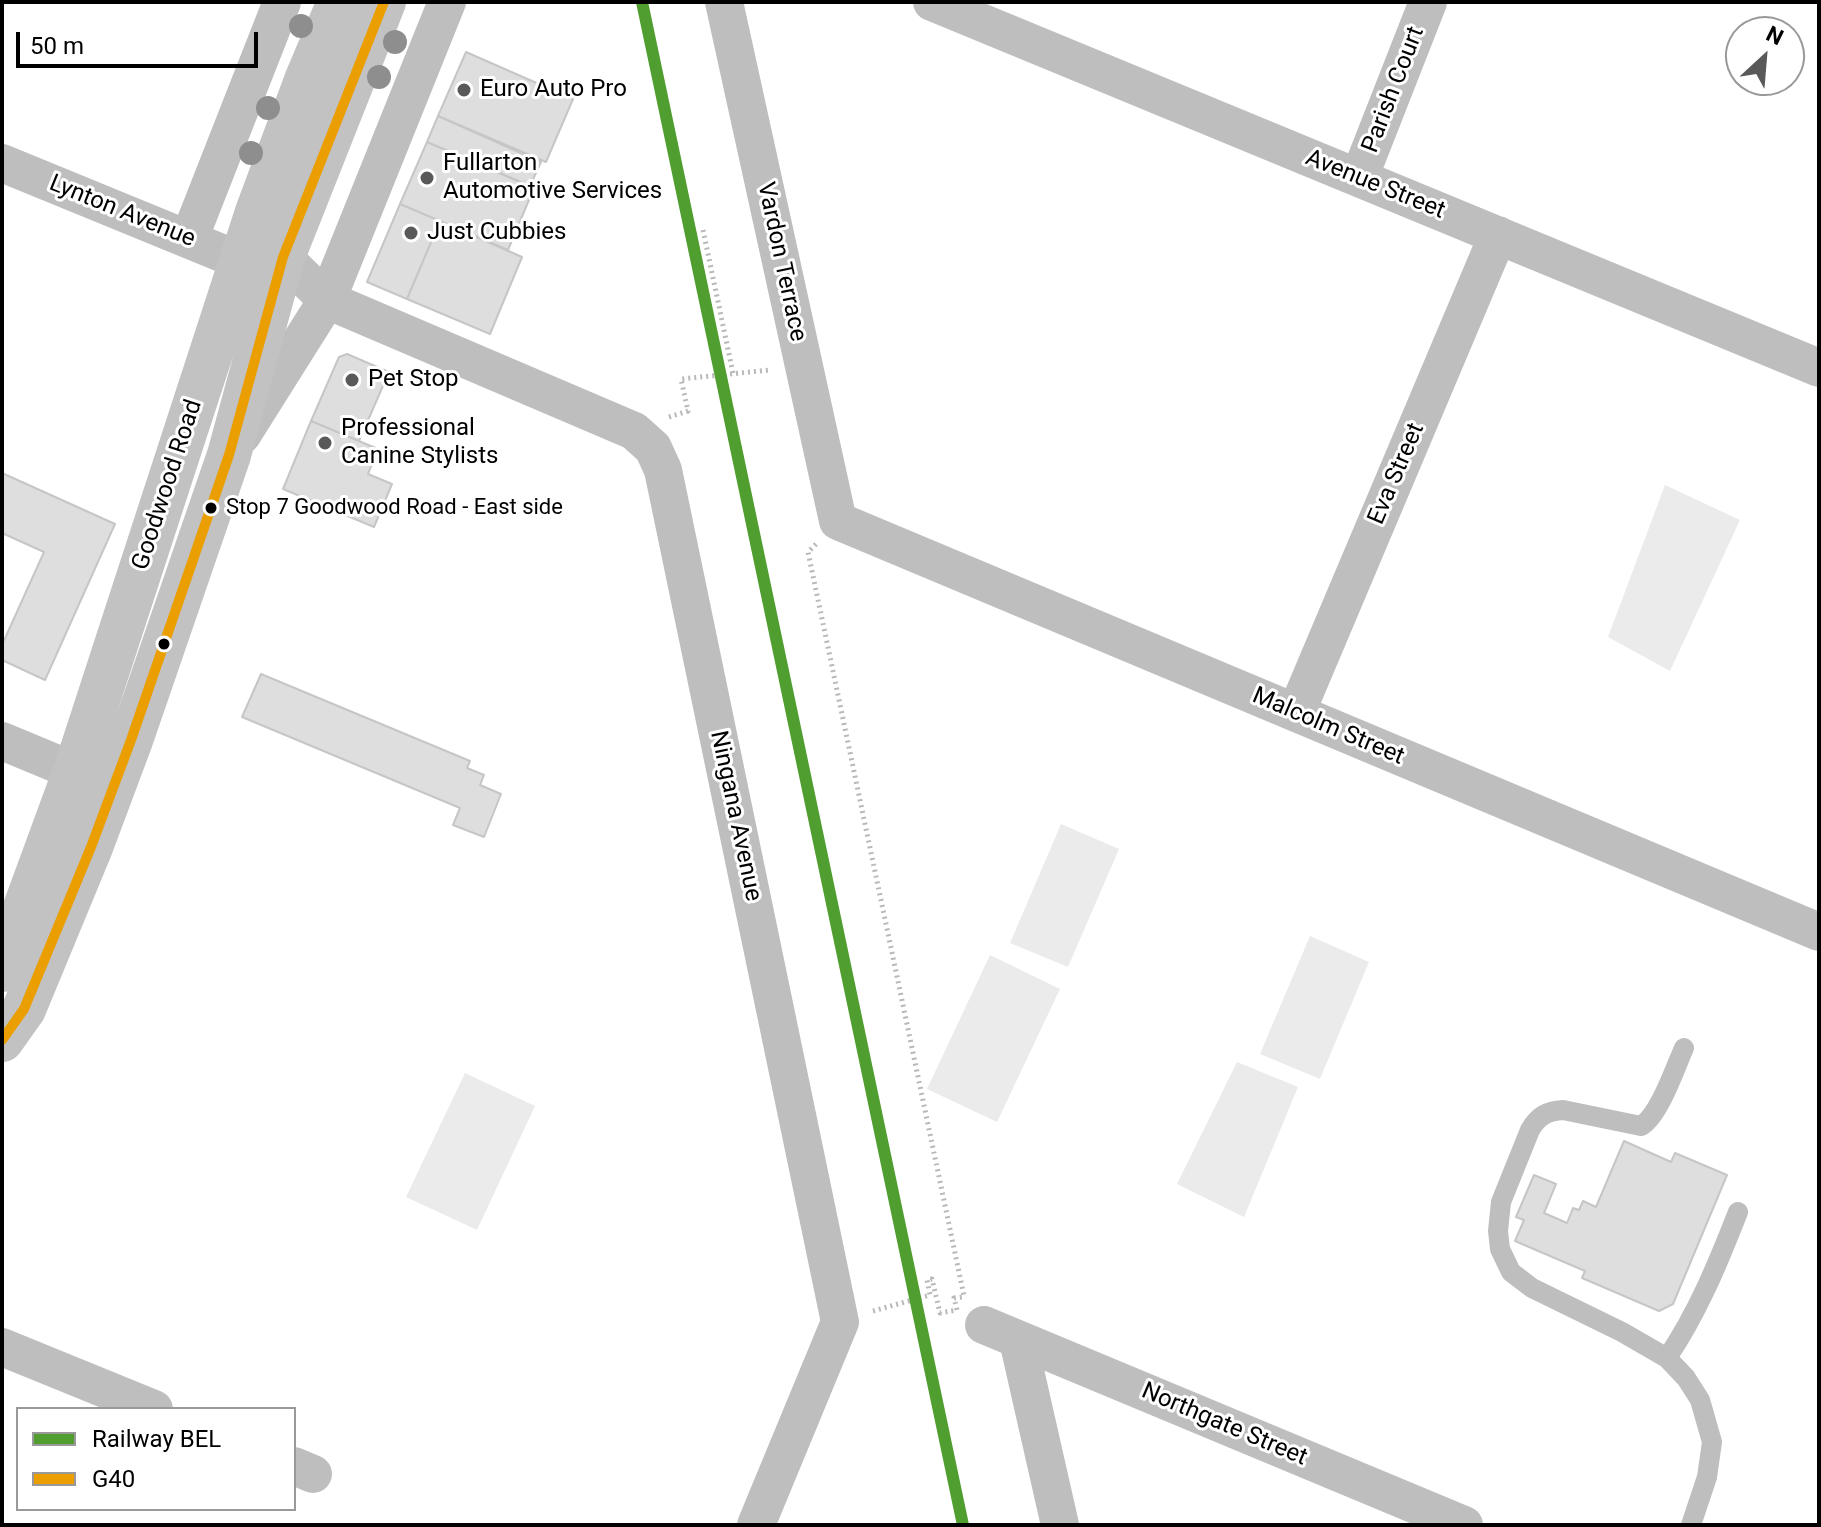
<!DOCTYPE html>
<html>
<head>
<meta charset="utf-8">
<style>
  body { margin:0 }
  #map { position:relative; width:1821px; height:1527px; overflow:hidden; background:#fff; font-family:Roboto,sans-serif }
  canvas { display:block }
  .frame { position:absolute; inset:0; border:4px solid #000; pointer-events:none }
  .legend { position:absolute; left:16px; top:1407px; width:280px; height:104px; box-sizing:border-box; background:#fff; border:2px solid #999; margin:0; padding:10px 14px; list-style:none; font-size:24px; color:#000 }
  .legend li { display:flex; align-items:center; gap:16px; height:40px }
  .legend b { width:40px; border:2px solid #999 }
  .north { position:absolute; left:1725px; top:16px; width:80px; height:80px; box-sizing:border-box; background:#fff; border:2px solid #999; border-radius:50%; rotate:26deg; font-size:22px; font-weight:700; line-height:32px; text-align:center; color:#000 }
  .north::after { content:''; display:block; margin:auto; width:28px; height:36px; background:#595959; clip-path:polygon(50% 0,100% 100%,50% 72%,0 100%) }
  .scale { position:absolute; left:16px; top:32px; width:242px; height:36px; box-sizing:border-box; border:4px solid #000; border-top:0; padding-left:10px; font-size:24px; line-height:28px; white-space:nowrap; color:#000; -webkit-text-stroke:6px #fff; paint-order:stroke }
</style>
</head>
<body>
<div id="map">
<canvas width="1821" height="1527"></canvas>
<div class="frame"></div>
<ul class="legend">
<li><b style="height:10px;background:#509e2f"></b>Railway BEL</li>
<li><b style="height:10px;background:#eb9e00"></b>G40</li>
</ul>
<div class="north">N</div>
<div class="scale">50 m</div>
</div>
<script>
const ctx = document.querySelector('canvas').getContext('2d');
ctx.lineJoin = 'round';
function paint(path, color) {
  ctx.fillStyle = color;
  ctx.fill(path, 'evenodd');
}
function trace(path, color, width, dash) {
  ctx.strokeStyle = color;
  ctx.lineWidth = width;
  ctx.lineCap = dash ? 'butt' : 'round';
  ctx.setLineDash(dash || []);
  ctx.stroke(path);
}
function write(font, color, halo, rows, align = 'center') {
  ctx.font = font + ' Roboto,sans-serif';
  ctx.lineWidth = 6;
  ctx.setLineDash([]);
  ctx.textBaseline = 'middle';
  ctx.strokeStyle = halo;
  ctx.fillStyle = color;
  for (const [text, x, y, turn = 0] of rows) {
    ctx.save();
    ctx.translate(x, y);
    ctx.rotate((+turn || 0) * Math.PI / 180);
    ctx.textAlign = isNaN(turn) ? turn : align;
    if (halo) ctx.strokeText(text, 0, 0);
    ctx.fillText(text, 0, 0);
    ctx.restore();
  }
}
const green = new Path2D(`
  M1665,485L1740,520L1670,671L1608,637Z
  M1061,824L1119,849L1068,967L1010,943Z
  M1310,936L1369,962L1320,1079L1260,1054Z
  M990,955L1060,989L997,1122L927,1089Z
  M1237,1062L1298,1087L1244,1217L1177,1184Z
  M465,1073L535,1106L477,1230L406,1197Z`);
const building = new Path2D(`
  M466,52L573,99L546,162L438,116Z
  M438,116L541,162L530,186L427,142Z
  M427,142L534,188L508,250L400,204Z
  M400,204L440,221L407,299L367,282Z
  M440,221L522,257L490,334L407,299Z
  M347,354L389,372L359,441L311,421L339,357Z
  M311,421L378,449L368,474L392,484L374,527L283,489Z
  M2,473L115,524L45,680L2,660V645L44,552L2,533Z
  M261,674L470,761L467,768L484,775L480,785L501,794L484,837L453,825L460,808L242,717Z
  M1624,1141L1671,1162L1675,1153L1727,1175L1673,1304L1659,1311L1582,1278L1585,1271L1515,1241L1524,1220L1516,1217L1534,1175L1556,1184L1544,1213L1567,1223L1573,1208L1579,1210L1583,1201L1596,1207Z`);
const path = new Path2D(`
  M703,230L733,373
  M669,417L688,411L681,379L770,370
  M816,544L808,552L964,1296
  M873,1311L930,1295L927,1280L932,1279L940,1313L957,1310L954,1298L962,1297`);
const service = new Path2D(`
  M1684,1048C1675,1068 1659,1116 1641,1126L1563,1110C1547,1111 1538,1116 1530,1130L1501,1202L1498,1231L1500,1249L1511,1272L1532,1288L1622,1332L1667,1358L1686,1378L1700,1400L1712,1442L1707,1477L1691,1525
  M1667,1358C1698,1312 1718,1263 1738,1212`);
const minor = new Path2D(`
  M724,2L838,521L1819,932
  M932,2L1819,368
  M2,163L241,261
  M1359,178L1428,2
  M189,239L282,2
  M283,257L327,300L634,431L653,448L663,470L840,1322L756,1525
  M242,435L327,300L447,2
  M1296,713L1498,235
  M2,741L103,783
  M984,1325L1464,1525
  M1018,1340L1060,1525
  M2,1347L154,1409
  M294,1466L313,1474`);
const secondary = new Path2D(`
  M2,970L75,771L257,212L307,78L339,2
  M2,1040L24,1009L91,847L131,740L229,455L283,257L384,2`);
const bus1 = new Path2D(`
  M2,1040L24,1009L91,847L131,740L229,455L283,257L384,2`);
const rail1 = new Path2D(`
  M642,2L963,1525`);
const trees = [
  [301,26],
  [395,42],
  [379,77],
  [268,108],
  [251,153]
];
const markers = [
  [464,90,8,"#595959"],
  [427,178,8,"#595959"],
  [411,233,8,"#595959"],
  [352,380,8,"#595959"],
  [325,443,8,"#595959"],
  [211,508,7,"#000"],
  [164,644,7,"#000"]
];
const busNames = [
  ["Stop 7 Goodwood Road - East side",226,508]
];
const poiNames = [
  ["Euro Auto Pro",480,90],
  ["Fullarton",443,164],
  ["Automotive Services",443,192],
  ["Just Cubbies",427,233],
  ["Pet Stop",368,380],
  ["Professional",341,429],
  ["Canine Stylists",341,457]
];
const streetNames = [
  ["Parish Court",1394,90,-69],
  ["Avenue Street",1375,185,22],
  ["Lynton Avenue",122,212,22],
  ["Vardon Terrace",781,262,78],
  ["Eva Street",1397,474,-67],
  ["Goodwood Road",168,485,-72],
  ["Malcolm Street",1328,727,23],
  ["Ningana Avenue",735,816,78],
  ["Northgate Street",1224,1425,23]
];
paint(green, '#ebebeb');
paint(building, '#dedede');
trace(building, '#c6c6c6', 2);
trace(path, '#b9b9b9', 5, [2, 4]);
trace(service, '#bebebe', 20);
trace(minor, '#bebebe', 38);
trace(secondary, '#c2c2c2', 44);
trace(bus1, '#eb9e00', 10);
trace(rail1, '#509e2f', 12);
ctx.fillStyle = '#8e8e8e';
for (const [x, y] of trees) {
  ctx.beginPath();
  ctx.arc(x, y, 12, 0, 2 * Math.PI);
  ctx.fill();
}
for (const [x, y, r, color] of markers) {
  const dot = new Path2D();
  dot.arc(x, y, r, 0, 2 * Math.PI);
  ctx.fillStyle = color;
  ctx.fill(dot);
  trace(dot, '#fff', 3);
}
write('22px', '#000', '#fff', busNames, 'left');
write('24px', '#000', '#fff', poiNames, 'left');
write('24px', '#000', '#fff', streetNames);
</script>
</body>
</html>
